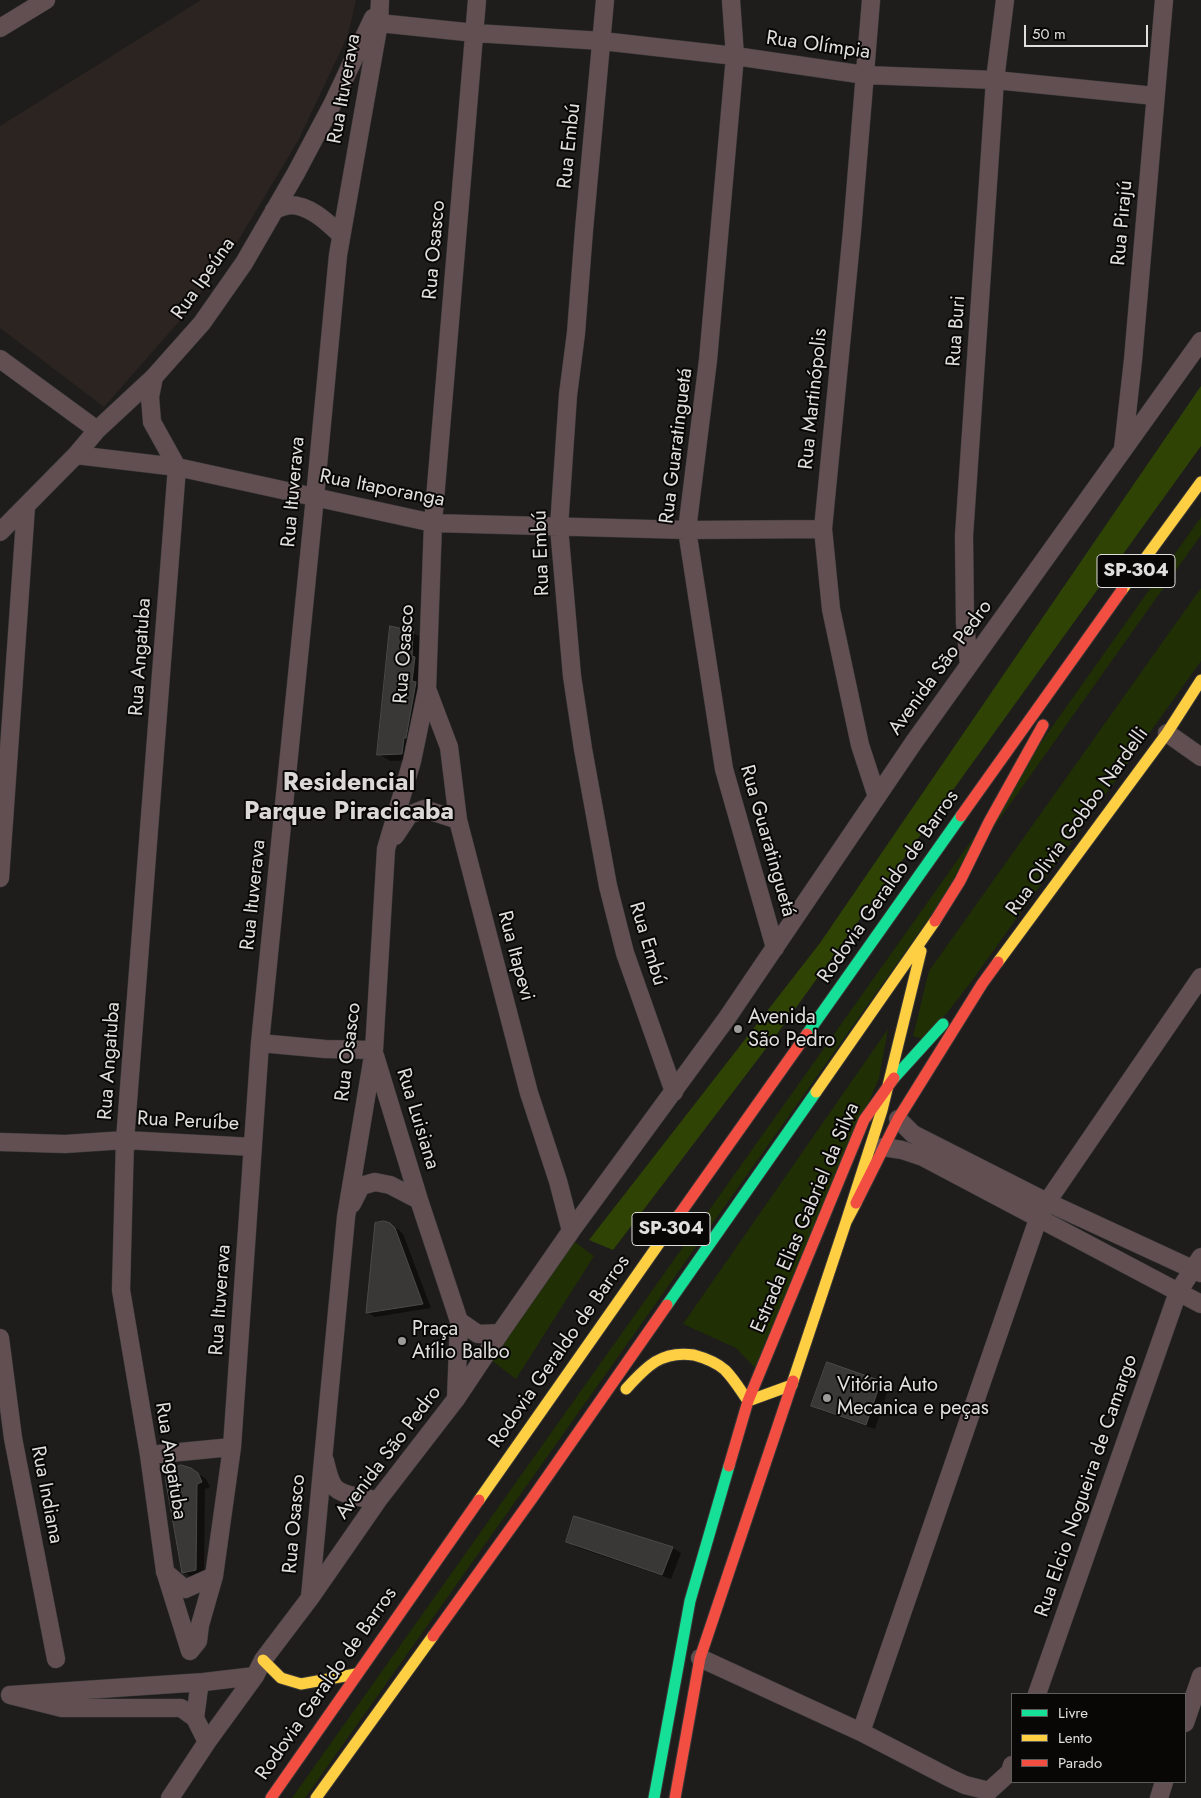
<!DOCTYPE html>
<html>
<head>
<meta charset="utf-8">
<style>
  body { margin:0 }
  #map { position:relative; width:1201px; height:1798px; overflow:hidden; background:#1e1d1c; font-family:Jost,sans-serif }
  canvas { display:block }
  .legend { position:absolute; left:1011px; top:1693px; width:175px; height:90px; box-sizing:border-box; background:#080706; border:1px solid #5f5d5c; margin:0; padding:6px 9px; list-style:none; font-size:15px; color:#e1dfde }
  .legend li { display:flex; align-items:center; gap:10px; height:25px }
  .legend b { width:25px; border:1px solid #5f5d5c }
  .scale { position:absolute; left:1024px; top:25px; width:124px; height:22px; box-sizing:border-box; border:2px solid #e1dfde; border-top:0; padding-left:6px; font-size:15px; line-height:18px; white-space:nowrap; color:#e1dfde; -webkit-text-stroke:4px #080706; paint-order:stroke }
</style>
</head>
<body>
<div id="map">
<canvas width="1201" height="1798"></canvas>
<ul class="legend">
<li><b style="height:6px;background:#16e098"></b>Livre</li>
<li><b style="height:6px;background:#ffcf43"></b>Lento</li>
<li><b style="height:6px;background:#f24e42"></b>Parado</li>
</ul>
<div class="scale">50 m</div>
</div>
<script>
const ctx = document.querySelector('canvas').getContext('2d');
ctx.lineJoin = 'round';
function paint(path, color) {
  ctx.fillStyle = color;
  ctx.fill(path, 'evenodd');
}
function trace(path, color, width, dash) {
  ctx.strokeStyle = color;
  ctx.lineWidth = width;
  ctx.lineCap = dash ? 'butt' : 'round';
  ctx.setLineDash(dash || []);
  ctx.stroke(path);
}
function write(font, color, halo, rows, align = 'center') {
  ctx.font = font + ' Jost,sans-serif';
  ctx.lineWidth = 4;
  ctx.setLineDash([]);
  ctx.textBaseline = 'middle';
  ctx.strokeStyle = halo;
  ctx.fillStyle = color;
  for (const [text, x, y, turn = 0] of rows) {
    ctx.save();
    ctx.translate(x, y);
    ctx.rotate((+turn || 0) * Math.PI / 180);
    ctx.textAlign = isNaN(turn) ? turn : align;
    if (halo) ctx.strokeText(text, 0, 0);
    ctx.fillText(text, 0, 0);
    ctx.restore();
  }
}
const built = new Path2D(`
  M201,0H356L348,35L299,139L241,236L184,316L104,407L0,328V126Z`);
const green = new Path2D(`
  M1201,517V535L305,1798H292Z
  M1201,588V661L971,982L947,1013L923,1039L913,1036L929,971Z
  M888,1029L879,1078L756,1369L736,1348L683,1324Z
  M572,1240L594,1256L516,1379L490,1359Z`);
const forest = new Path2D(`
  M1201,386V446L777,1034L613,1250L589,1240L820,943Z`);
const shadow = new Path2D(`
  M413,633L425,639L414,760L390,761L379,754Z
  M390,1224L399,1230L403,1234L431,1308L375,1317L367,1312Z
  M881,1382L889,1387L875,1429L822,1411L813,1406Z
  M191,1469L206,1479L210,1487L205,1489L204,1574L192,1577L183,1572Z
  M575,1518L673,1548L681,1553L671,1579L576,1547L568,1542Z`);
const building = new Path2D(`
  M390,626L413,631L412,656L415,657L412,681L416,682L406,738H404L402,754L377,755Z
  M384,1221L390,1223L395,1228L423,1304L366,1313L375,1223Z
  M827,1362L881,1381L866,1425L811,1406Z
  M181,1465L191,1468L198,1473L202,1482L197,1484L196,1570L182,1573L165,1477L176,1467Z
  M574,1516L673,1547L662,1575L566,1542Z`);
const street = new Path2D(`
  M605,0L584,230L576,333L568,395L559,527L572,676L583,749L608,886L625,953L674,1092
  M731,0L735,56L708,360L687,530L724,769L775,948
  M871,0L852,231L823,529L831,609L860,745L877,797
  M379,23L475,33L602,41L735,56L865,75L995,80L1155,96
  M0,28L46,0
  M274,210C279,208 285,206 290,205C310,205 328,223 341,235
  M0,359L97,430
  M154,377L150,397L152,422L177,467L125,1140L121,1290L149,1455L165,1571L190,1651
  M1123,449L1133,360L1164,0
  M76,455L177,467L433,523L687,530L823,529
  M0,532L76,455L97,430L154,377L202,323L244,263L296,173L332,105L373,18
  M969,665L965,623L964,536L995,80L1005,0
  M427,689L449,747L458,820L529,1093L558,1181L571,1231
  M1167,733L1201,757
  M395,836L409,815L424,809L458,820
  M0,878L26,506
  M260,1043L325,1049L374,1050
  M375,1056L419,1200L459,1321L456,1399
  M898,1119L913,1134L1047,1202L1201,1273
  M0,1142L65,1144L125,1140L253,1147
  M883,1147L902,1150L923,1157L1201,1304
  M352,1204L361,1186L375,1182L390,1185L419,1200
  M459,1321L478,1334L500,1333
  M0,1338L13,1438L56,1659
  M149,1455L232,1447
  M325,1461C327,1469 329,1479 333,1485C339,1496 366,1498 378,1500
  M165,1572L185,1589L214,1576
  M310,1597L346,1217L374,1050L386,849L412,761L427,689L433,523L477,0
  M190,1651L198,1641L200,1625L214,1576L232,1447L260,1043L315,497L338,255L379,23L380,0
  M700,1658L861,1732L950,1778L965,1785L989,1791L1010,1772L1012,1765
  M1037,1694L1178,1292L1201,1257
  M195,1718L199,1688L204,1682
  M1185,1723L1201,1676
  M861,1732L1038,1219L1047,1202L1201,977
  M207,1742L195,1718L181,1708H62L10,1695L204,1682L255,1676
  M170,1798L207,1742L255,1676L263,1660L310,1598L378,1500L456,1399L500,1333L571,1231L727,1018L914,742L1201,341
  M1159,1798L1164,1782`);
const fast = new Path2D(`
  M807,1034L961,816
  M894,1078L943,1024
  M667,1305L816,1092
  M654,1798L690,1601L729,1466`);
const slow = new Path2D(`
  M1122,590L1201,482
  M998,962L1167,733L1201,680
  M816,1092L935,921
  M846,1222L882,1110L921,951
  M793,1381L846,1222L856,1203
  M626,1389C646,1367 661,1350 694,1355C705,1358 716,1362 725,1370C734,1379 741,1391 748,1401L792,1385
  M479,1500L679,1215
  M263,1660L281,1678L301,1684L356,1674
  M316,1798L433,1636`);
const jam = new Path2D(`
  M961,816L1122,590
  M935,921L960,881L989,822L1043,725
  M856,1203L898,1119L982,984L998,962
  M679,1215L807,1034
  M729,1466L748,1401L864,1120L894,1078
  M433,1636L531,1500L667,1305
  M271,1798L479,1500
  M675,1798L700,1658L793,1381`);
const markers = [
  [738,1029,5,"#9d9b9a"],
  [402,1341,5,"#9d9b9a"],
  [827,1398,5,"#9d9b9a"]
];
const shields = [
  [1136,571,78],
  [671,1229,78]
];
const shieldNames = [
  ["SP-304",1136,571],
  ["SP-304",671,1229]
];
const streetNames = [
  ["Rua Olímpia",818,46,8],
  ["Rua Ituverava",345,89,-80],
  ["Rua Embú",570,146,-84],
  ["Rua Pirajú",1123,223,-85],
  ["Rua Osasco",435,250,-85],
  ["Rua Ipeúna",204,279,-55],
  ["Rua Buri",957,331,-86],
  ["Rua Martinópolis",814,399,-84],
  ["Rua Guaratinguetá",677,446,-83],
  ["Rua Itaporanga",382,489,11],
  ["Rua Ituverava",294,492,-85],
  ["Rua Embú",542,553,-92],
  ["Rua Osasco",405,654,-86],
  ["Rua Angatuba",141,657,-86],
  ["Avenida São Pedro",941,668,-54],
  ["Rua Olivia Gobbo Nardelli",1078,822,-54],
  ["Rua Guaratinguetá",767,841,74],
  ["Rodovia Geraldo de Barros",889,887,-55],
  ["Rua Ituverava",254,895,-84],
  ["Rua Embú",647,944,73],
  ["Rua Itapevi",515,956,75],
  ["Rua Osasco",349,1052,-83],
  ["Rua Angatuba",110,1061,-86],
  ["Rua Luisiana",417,1119,73],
  ["Rua Peruíbe",188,1122,3],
  ["Estrada Elias Gabriel da Silva",806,1218,-67],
  ["Rua Ituverava",221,1300,-86],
  ["Rodovia Geraldo de Barros",560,1352,-55],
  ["Avenida São Pedro",389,1453,-53],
  ["Rua Angatuba",170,1461,81],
  ["Rua Elcio Nogueira de Camargo",1087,1486,-71],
  ["Rua Indiana",46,1495,79],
  ["Rua Osasco",295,1524,-85],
  ["Rodovia Geraldo de Barros",327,1684,-55]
];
const poiNames = [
  ["Avenida",748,1018],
  ["São Pedro",748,1041],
  ["Praça",412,1330],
  ["Atílio Balbo",412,1353],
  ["Vitória Auto",837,1386],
  ["Mecanica e peças",837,1409]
];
const districtNames = [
  ["Residencial",349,784],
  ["Parque Piracicaba",349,813]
];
paint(built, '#2b2420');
paint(green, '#202f04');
paint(forest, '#2f4404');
paint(shadow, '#0007');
paint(building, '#393837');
trace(building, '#4b4a4a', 1);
trace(street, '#393837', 19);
trace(fast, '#393837', 13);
trace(slow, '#393837', 13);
trace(jam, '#393837', 13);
trace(street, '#614f52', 18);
trace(fast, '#16e098', 11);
trace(slow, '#ffcf43', 11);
trace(jam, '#f24e42', 11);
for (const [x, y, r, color] of markers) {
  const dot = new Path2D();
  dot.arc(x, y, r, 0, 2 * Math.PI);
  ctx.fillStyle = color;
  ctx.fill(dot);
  trace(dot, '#080706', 2);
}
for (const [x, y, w] of shields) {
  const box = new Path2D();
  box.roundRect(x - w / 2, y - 16.5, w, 33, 4);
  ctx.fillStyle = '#080706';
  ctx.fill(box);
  trace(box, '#e1dfde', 1);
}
write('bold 19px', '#e1dfde', null, shieldNames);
write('20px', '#e1dfde', '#080706', streetNames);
write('20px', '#e1dfde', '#080706', poiNames, 'left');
write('bold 25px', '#dbd8d6', '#080706', districtNames);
</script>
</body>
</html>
